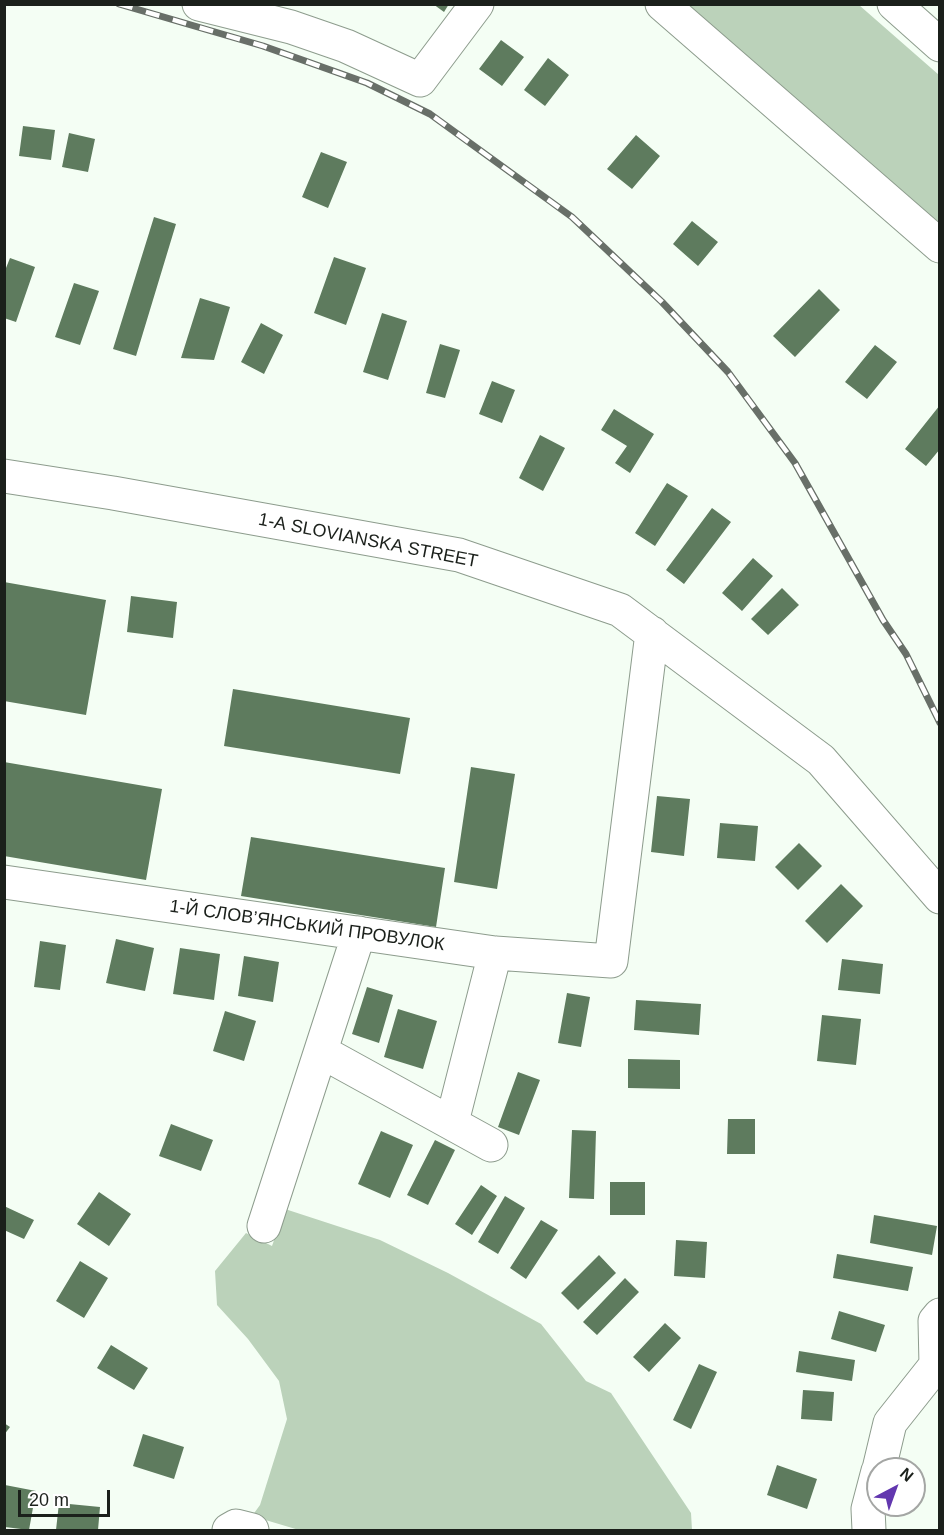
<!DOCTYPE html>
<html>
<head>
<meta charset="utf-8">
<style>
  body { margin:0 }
  #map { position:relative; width:944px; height:1535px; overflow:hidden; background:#f4fef4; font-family:Helvetica,sans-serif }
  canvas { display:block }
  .frame { position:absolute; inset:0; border:6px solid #1b201b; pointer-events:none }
  .north { position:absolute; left:866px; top:1457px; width:60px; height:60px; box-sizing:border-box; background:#fff; border:2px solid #a4a6a4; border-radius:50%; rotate:41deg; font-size:16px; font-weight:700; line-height:24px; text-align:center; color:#1b201b }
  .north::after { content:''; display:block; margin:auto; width:21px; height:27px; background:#6237af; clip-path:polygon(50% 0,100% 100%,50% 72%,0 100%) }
  .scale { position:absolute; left:18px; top:1490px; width:92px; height:27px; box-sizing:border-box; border:3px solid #1b201b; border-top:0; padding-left:8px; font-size:18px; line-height:21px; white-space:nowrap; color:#1b201b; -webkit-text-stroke:4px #fff; paint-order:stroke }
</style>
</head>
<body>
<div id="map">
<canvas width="944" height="1535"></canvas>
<div class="frame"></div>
<div class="north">N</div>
<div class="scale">20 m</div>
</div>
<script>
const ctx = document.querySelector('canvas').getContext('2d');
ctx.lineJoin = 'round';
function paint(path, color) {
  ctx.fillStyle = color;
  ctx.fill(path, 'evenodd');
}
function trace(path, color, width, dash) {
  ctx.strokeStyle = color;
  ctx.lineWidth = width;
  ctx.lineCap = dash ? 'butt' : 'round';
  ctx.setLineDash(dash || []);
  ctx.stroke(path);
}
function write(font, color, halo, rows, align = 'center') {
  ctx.font = font + ' Helvetica,sans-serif';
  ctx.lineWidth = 4.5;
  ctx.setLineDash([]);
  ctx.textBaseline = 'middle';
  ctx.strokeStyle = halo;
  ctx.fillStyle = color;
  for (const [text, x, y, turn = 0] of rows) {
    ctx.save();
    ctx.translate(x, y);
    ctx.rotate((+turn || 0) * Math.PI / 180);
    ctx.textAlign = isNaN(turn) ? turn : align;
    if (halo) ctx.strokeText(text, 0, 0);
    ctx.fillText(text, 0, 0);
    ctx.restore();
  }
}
const green = new Path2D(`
  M681,5H859L939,75V226Z
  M285,1209L380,1240L448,1273L541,1324L586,1381L611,1393L691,1513L692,1530H299L252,1516L260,1505L287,1419L279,1381L248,1339L217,1305L215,1271L246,1233L272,1246Z`);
const building = new Path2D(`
  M433,4H449L444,12Z
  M501,40L524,57L502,86L479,69Z
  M548,58L569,75L545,106L524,90Z
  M23,126L55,130L51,160L19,156Z
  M69,133L95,139L88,172L62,167Z
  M636,135L660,156L632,189L607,169Z
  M321,152L347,162L328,208L302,197Z
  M154,217L176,224L136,356L113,349Z
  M692,221L718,242L698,266L673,244Z
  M334,257L366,268L346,325L314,313Z
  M10,258L35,267L16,322L4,318V273Z
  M74,283L99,291L80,345L55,337Z
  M819,289L840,310L795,357L773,336Z
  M200,298L230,307L214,360L181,358Z
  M382,313L407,321L388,380L363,372Z
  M261,323L283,335L264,374L241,362Z
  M440,344L460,350L445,398L426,393Z
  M875,345L897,362L867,399L845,382Z
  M492,381L515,390L502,423L479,414Z
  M940,405V449L926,466L905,449Z
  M614,409L654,434L630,473L615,463L627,446L601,430Z
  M540,435L565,448L543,491L519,478Z
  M667,483L688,496L655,546L635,533Z
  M712,508L731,522L684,584L666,570Z
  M753,558L773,576L742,611L722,593Z
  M4,582L106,600L86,715L4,701Z
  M782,588L799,605L768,635L751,619Z
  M131,596L177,602L173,638L127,632Z
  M233,689L410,718L400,774L224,746Z
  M4,762L162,789L146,880L4,856Z
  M471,767L515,774L497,889L454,882Z
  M657,796L690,799L684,856L651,852Z
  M720,823L758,826L755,861L717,858Z
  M251,837L445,868L436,927L241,896Z
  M799,843L822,866L798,890L775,867Z
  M841,884L863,906L827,943L805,921Z
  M116,939L154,948L145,991L106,983Z
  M40,941L66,945L60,990L34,987Z
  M180,948L220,954L214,1000L173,994Z
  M244,956L279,962L273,1002L238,996Z
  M842,959L883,964L880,994L838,990Z
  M367,987L393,995L379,1043L352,1034Z
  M567,993L590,997L581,1047L558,1043Z
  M636,1000L701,1004L699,1035L634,1030Z
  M398,1009L437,1021L423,1069L384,1057Z
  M225,1011L256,1021L244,1061L213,1051Z
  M822,1015L861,1019L856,1065L817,1061Z
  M628,1059L680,1060V1089L628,1088Z
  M518,1072L540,1080L519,1135L498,1127Z
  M728,1119H755V1154H727Z
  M171,1124L213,1140L201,1171L159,1156Z
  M572,1130L596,1131L594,1199L569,1198Z
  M381,1131L413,1145L390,1198L358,1184Z
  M435,1140L455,1150L428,1205L407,1195Z
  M610,1182H645V1215H610Z
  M481,1185L497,1196L472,1235L455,1224Z
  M99,1192L131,1214L109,1246L77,1224Z
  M505,1196L525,1208L498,1254L478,1242Z
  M4,1206L34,1220L24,1239L4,1230Z
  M874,1215L937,1226L932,1255L870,1243Z
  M541,1220L558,1230L526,1279L510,1268Z
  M676,1240L707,1242L705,1278L674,1276Z
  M837,1254L913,1267L908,1291L833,1278Z
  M599,1255L616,1273L578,1310L561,1293Z
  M80,1261L108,1278L84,1318L56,1301Z
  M625,1278L639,1292L597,1335L583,1322Z
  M839,1311L885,1325L876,1352L831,1339Z
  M665,1323L681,1338L649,1372L633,1357Z
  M111,1345L148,1368L134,1390L97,1368Z
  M799,1351L855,1360L852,1381L796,1372Z
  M699,1364L717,1372L691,1429L673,1420Z
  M803,1390L834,1392L832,1421L801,1419Z
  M4,1423L10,1427L4,1435Z
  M143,1434L184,1447L174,1479L133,1466Z
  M777,1465L817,1479L807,1509L767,1495Z
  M5,1485L36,1491L29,1530L5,1527Z
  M59,1503L100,1507L98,1530H56Z`);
const minor = new Path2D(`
  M199,4L291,27L346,46L420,80L477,4
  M662,4L940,246
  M894,4L940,45
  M4,476L113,493L459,555L620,610L821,760L940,897
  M4,882L495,953L611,961L652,633
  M322,1052L491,1145
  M452,1122L495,953
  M264,1226L359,933
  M879,1469L890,1423L936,1365L935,1321L940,1315
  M229,1530L236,1526L252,1530
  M869,1530L868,1509L878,1471`);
const rail = new Path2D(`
  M119,4L263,46L367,83L430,114L572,217L662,302L728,372L795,463L883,620L906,654L940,723`);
const streetNames = [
  ["1-A SLOVIANSKA STREET",368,541,11],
  ["1-Й СЛОВ’ЯНСЬКИЙ ПРОВУЛОК",307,926,8]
];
paint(green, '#bbd2ba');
paint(building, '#5e7b5e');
trace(minor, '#8d9c8d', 35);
trace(minor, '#fff', 33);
trace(rail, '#686f68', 7);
trace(rail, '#fff', 4.5, [14]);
write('18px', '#1b201b', '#fff', streetNames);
</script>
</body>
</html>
